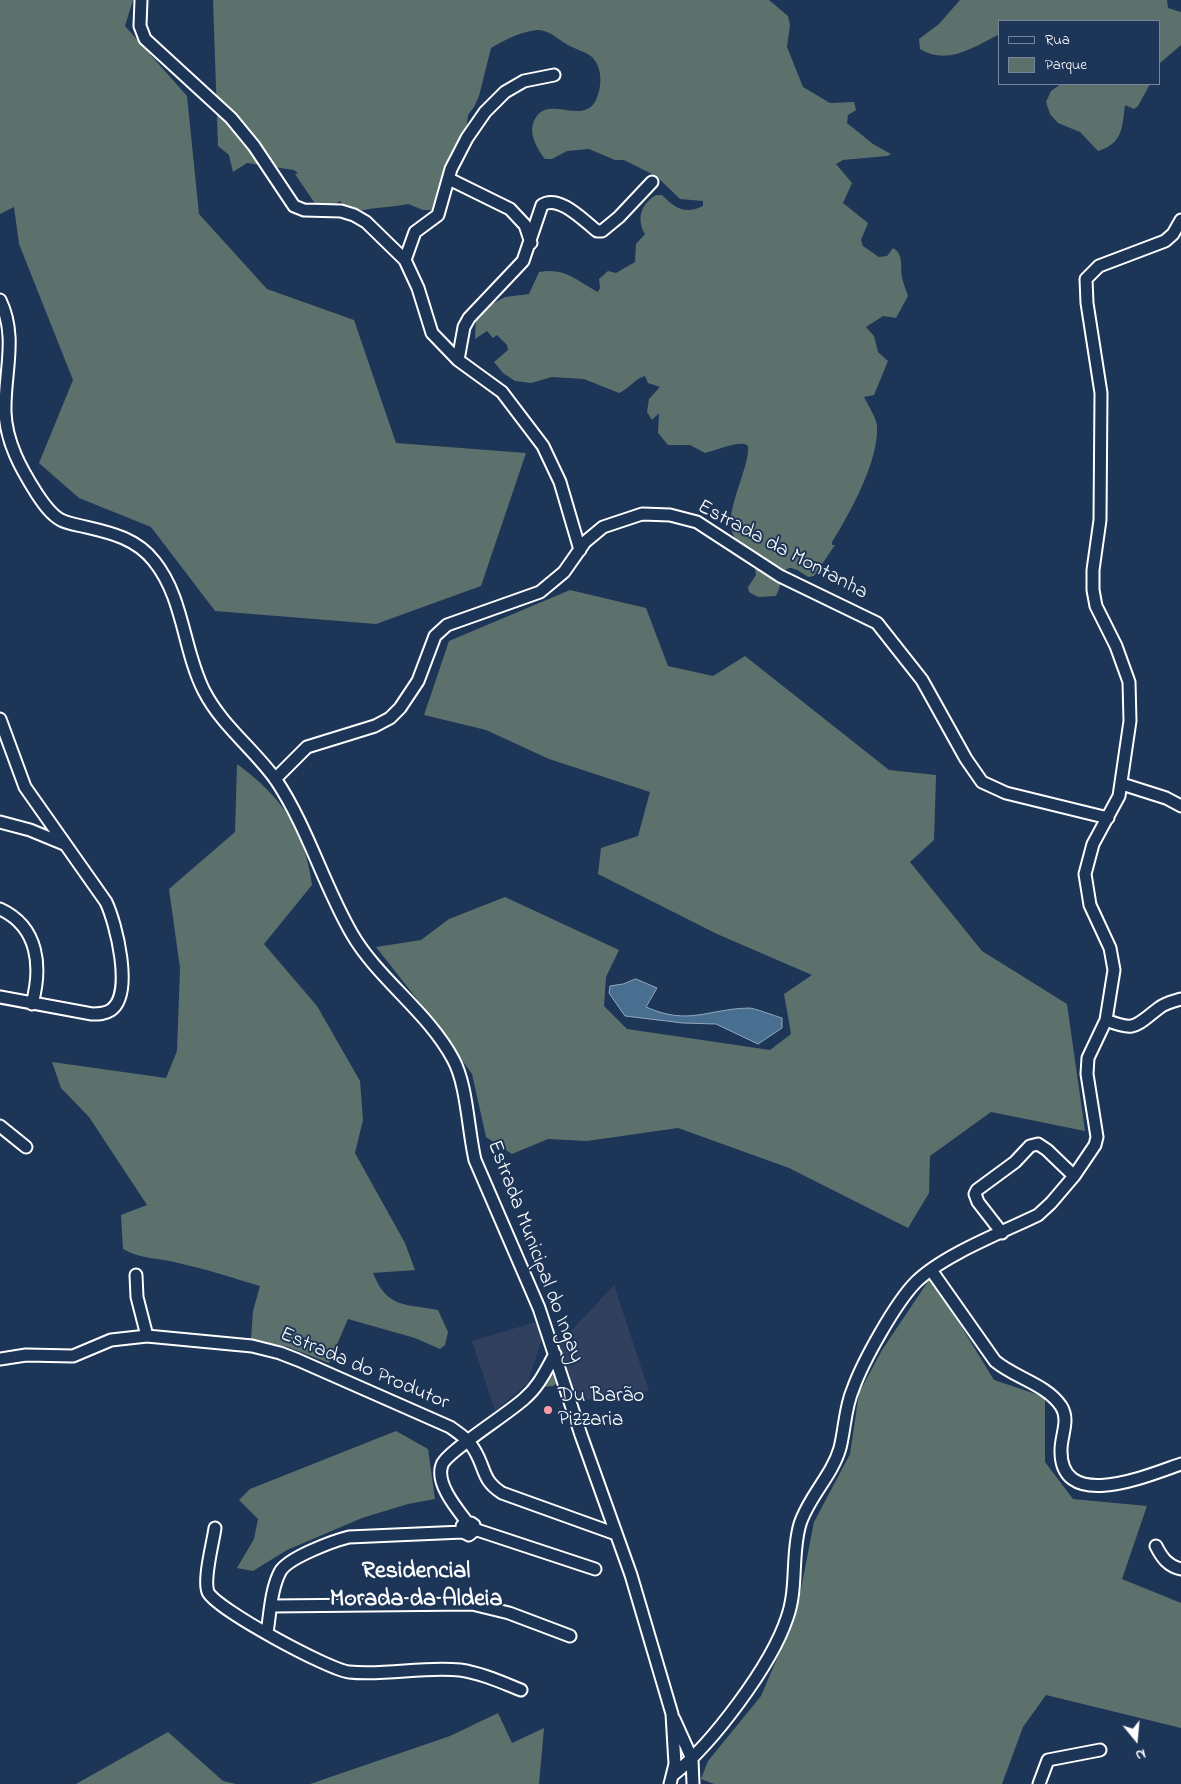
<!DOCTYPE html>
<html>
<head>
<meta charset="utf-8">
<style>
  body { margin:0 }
  #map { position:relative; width:1181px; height:1784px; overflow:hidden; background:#1d3557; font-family:"Indie Flower",sans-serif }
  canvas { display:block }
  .legend { position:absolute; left:998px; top:20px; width:162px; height:65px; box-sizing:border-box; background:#1d3557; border:1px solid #77869a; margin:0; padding:6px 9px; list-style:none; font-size:15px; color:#fff }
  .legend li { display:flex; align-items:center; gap:10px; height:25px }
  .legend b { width:25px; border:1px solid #77869a }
  .north { position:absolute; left:1111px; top:1714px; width:50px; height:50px; -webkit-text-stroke:4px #1d3557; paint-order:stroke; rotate:163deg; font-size:14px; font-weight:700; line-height:20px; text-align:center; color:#fff }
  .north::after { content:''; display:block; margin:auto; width:18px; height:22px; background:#fff; clip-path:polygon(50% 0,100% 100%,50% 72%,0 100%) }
</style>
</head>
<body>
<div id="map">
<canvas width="1181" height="1784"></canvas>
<ul class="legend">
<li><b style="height:6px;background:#1d3557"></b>Rua</li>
<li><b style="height:14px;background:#5c716c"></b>Parque</li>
</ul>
<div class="north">N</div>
</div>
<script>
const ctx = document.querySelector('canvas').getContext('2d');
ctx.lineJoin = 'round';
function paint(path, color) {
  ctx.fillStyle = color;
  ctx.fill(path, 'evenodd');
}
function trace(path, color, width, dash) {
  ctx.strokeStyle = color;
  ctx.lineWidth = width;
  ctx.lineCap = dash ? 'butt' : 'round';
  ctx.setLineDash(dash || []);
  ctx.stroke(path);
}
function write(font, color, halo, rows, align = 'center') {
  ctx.font = font + ' "Indie Flower",sans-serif';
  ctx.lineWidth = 4;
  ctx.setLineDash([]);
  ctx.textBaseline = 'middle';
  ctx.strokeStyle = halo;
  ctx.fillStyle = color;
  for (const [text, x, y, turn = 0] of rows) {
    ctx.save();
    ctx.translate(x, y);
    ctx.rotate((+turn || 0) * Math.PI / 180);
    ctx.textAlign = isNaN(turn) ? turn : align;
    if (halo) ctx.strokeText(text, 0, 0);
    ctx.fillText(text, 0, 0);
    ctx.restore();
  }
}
const built = new Path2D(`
  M614,1285L649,1391L580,1401L574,1398L559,1344Z
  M539,1321L542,1338L528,1383L495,1411L472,1341Z`);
const green = new Path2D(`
  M0,0H133L125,26L187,96L199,214L267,289L354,320L396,443L526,453L481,586L376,624L215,611L151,527L79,498L39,463L73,380L19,244L14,207L0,214Z
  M213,0H769L788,16L790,25L787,47L803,87L830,103L854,102L856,110L848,115L847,123L873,144L891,154L887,156L843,160L836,164L852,183L843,203L868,223L861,240L863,246L879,257L887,256L893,248C904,254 900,266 902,277C903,283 906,290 908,296L896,318L883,316L866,327L874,336L878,352L888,361L874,395L864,397C868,405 876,417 877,426C879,461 850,513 832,542V545H835L814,576L808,577C778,555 786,578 776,596L758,597L749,592L748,587L756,575L755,568L750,563L759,556C753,550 743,546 737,540C718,520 750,471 748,446C741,439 716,451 705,453L690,445H668L658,433L659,413L652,420L647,412L649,399L660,387L648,383L645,376C634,379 629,389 619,393L584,379L552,377L531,383L515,381L503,373L494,362L508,350L507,345L497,335L493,338L487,331L475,339L476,312L505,297L529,294L539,272C564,267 576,280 598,292L600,288L599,279L608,271L616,273L635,262L636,244L645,234C636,219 641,204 656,195H662C675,208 685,215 703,206V201L680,199L656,176L624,160H615L589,149L567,151L552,159H545C538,150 528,134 534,121C546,92 583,127 596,100C602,87 603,68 592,57C586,52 575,49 568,45C559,40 548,29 537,30C520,32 506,39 491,48L479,96L474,107L468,115L466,132L458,142L437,210H423L408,204C389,208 370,207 351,213L340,201L335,204L333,209L318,208L295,174L298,173L294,170L247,163L233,172L229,155L218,146Z
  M960,0H1167L1168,8L1181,12V45L1160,63V21H1000V34C974,47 947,66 920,49L919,39L939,24Z
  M1061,84H1150L1138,106L1134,109L1125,105C1122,128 1123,143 1098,151L1080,132L1058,123L1050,114L1046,102L1051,91Z
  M570,590L646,608L668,666L713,676L745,656L889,770L936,775L934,840L910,862L982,951L1067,1004L1085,1131L991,1112L930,1156L929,1193L908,1228L789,1168L678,1128L587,1141L548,1139L512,1154L486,1137L472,1074L431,1017L376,947L421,940L449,919L505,897L619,950L606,977L604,1006L627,1029L770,1050L791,1034L784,994L812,975L717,934L598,874L601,848L638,836L650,792L549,759L486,730L424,715L449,641Z
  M237,764C281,796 305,830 312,885L264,944L317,1006L360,1081L363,1120L355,1153L405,1243L415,1270L373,1273C387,1308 405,1304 438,1310L448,1332L445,1345L440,1349L415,1338L348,1319L329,1363L288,1347L251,1339L253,1311L260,1286C233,1278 206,1269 178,1263C159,1258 140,1259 123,1249L121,1215L147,1205L89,1117L61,1088L52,1062L166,1078L177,1051L180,968L169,889L235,832Z
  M931,1277L994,1380L1045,1397V1462L1073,1499L1147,1506L1122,1579L1181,1603V1728L1046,1695L1023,1727L1002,1784H714L701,1779L708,1761L761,1696L796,1614L814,1522L850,1454L859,1393L882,1350Z
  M558,1374L560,1381L553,1386L542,1387L547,1376Z
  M396,1431L428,1449L435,1499L408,1504L362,1518L287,1550L253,1571L237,1568L254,1539L258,1519L239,1500L250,1489Z
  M498,1713L512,1743L544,1728L539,1784H310L450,1736Z
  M168,1732L223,1781L236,1784H76Z`);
const water = new Path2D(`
  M636,979L657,988L646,1007C689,1026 707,1009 749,1008C754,1008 775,1016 782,1018V1028L758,1044L716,1024L683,1023L625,1016L609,993L610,986L623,984Z`);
const minor = new Path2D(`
  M141,0L140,26L145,39L231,118L254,146L294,206L304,210L341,211L354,215L366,222L405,260L418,288L432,333L458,360L502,392L543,446L560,482L580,550
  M449,179L510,209L525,225L531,243
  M405,260L415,232L438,215L451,169L467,138L485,112L505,92L524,81L554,75
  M0,300C18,337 4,373 5,412C6,442 21,469 37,494C43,503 51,515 61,520C69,524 78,525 86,527C112,533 137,539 154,561C184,598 183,650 204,691C222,726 254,749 276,780C308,828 323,884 352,934C378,979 428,1012 453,1059C467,1084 468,1130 475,1160L539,1308L581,1435L631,1575L672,1714L675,1764L670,1784
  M458,360L464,327L469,318L523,261L542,205C559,194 584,221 597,231H602L619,217L652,182
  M0,719L25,787L106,902C116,923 134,994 111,1010C105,1014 99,1014 92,1014L0,997
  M275,779L307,747L375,726L390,718L400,708L418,681L435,636L447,625L540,592L564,572L585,542L603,527L642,514L670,515L697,522L780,576L877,623L922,680L966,759L982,782L1006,793L1108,818
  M1122,784L1166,798L1181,806
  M0,822L30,830L64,844
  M0,909C39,927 42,967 32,1004
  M1106,1020C1136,1032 1135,1026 1159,1008C1165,1003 1174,1001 1181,999
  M0,1126L26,1147
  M1002,1233L978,1202L975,1194L977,1190L1015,1162L1030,1146L1038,1144L1047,1150L1074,1176
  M931,1270L995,1361C1015,1378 1046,1384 1061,1406C1070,1420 1061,1435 1061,1450C1060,1514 1151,1474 1181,1464
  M136,1275L137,1297L147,1336
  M0,1359L26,1355L73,1356L111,1340L147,1336L252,1346L280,1353L298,1360L450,1427C460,1434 469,1440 475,1451C486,1470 482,1480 502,1493L616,1534
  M467,1522C457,1509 435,1483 442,1465C446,1452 511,1412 525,1398C539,1386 546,1370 555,1354
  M215,1528C213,1543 203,1579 208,1592C216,1609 329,1670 349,1672C386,1676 423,1666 460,1670C481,1673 501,1682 521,1690
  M474,1529L595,1569
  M1156,1546C1162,1558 1168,1566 1181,1569
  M272,1606L472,1604L509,1613L570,1636
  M267,1633C270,1614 271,1589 280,1572C287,1558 333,1541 349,1537L463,1532L469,1535L474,1531V1525L471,1523H465L462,1526L463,1532
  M674,1719L692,1759L693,1784
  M673,1775C712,1744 771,1666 787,1618C798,1588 791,1554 800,1524C809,1496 832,1476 840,1448C845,1428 845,1407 853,1389C863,1361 896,1302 916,1282C943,1255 1003,1232 1038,1215L1051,1203L1074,1176L1095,1145L1097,1137L1087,1074L1088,1058L1106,1020L1114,970L1110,948L1090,905L1085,874L1093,844L1119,796L1130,721L1129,682L1116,646L1096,606L1093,590V570L1100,520L1101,393L1087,303L1086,279L1099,266L1165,241L1173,234L1181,220
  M1039,1784L1048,1760L1100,1750`);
const markers = [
  [548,1410,5,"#ff9aa2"]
];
const streetNames = [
  ["Estrada da Montanha",782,551,28],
  ["Estrada Municipal do Ingay",534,1252,69],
  ["Estrada do Produtor",364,1370,23]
];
const poiNames = [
  ["Du Barão",558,1398],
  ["Pizzaria",558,1422]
];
const quarterNames = [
  ["Residencial",416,1573],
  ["Morada da Aldeia",416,1601]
];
paint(built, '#31405e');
paint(green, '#5c716c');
paint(water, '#496f90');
trace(water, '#92a9bc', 1);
trace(minor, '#fff', 15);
trace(minor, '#1d3557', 11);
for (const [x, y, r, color] of markers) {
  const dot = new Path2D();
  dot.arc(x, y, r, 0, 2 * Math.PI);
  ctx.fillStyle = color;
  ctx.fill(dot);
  trace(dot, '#1d3557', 2);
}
write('21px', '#fff', '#1d3557', streetNames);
write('21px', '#fff', '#1d3557', poiNames, 'left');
write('bold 24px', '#fff', '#1d3557', quarterNames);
</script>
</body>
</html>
